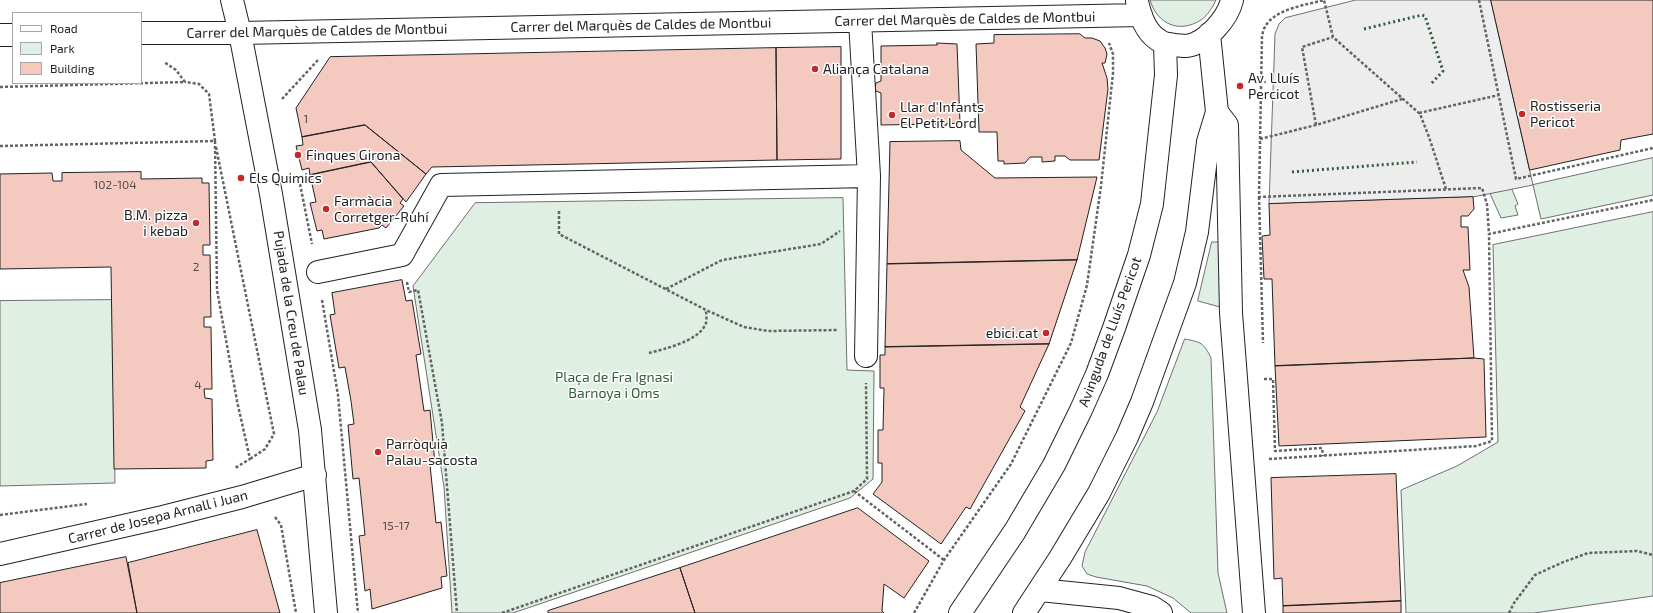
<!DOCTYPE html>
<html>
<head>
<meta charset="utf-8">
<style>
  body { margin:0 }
  #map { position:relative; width:1653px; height:613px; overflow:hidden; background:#fff; font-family:"Exo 2",sans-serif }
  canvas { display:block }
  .legend { position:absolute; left:12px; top:12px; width:130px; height:72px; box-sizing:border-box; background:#fff; border:1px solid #a7a7a7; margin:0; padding:5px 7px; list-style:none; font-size:12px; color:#222 }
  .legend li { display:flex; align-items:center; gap:8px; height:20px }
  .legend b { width:20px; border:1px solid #a7a7a7 }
</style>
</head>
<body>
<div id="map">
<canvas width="1653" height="613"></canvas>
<ul class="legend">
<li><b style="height:5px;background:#fff"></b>Road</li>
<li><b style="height:11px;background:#e0efe3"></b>Park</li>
<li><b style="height:11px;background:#f3c9c0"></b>Building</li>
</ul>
</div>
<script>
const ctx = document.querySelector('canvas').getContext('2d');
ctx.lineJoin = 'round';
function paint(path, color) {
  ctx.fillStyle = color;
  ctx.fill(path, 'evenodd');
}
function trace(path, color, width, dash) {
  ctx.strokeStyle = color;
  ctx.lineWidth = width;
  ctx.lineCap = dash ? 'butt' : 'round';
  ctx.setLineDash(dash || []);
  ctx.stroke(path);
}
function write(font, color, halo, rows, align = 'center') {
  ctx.font = font + ' "Exo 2",sans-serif';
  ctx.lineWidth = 3;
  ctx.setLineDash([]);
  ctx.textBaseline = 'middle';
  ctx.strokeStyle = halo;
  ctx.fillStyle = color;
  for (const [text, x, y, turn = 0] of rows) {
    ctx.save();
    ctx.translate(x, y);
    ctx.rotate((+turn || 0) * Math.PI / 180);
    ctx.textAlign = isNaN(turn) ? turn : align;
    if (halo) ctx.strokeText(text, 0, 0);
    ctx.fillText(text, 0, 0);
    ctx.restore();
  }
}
const green = new Path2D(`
  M1150,0H1216C1213,7 1207,16 1201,20C1179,34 1157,24 1150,0Z
  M1478,108L1518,204L1515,206L1518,215L1501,218L1474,158Z
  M1653,158V195L1541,219L1533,185Z
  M843,198L847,370L874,371L873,479L850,498L513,613H452L444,487L413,286L475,203Z
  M1653,212V596L1534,613H1406L1401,490L1457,466L1498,442L1493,245Z
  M1212,242H1219L1220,307L1198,301Z
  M112,300L115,483L0,486V301Z
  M1185,339C1201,342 1204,343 1211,358L1218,573L1227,613H1191L1173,598L1147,586L1096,577L1087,574L1082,566L1085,552L1157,412Z`);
const parking = new Path2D(`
  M1356,0H1491L1533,185L1473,197L1269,204L1275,34L1279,24L1285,18Z`);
const building = new Path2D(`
  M1491,0H1653V134L1621,140L1620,150L1530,170Z
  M1080,34L1085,38H1092L1100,41L1105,48L1107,54L1105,63H1102L1107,78L1108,89L1099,160H1070L1065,156H1055V161L1042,162V157H1030L1025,163L1004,164V161H998L997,132H979L976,44L994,43V35Z
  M937,43L957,44L960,123L946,124V126L938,124L881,125V93L876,91L875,88L876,83L881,81V46L937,45Z
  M841,47V159L777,160L776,48Z
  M776,48L777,160L432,167L426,174L365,125L302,137L296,108L330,57Z
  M365,125L426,174L406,202L371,162L310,175L309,168L302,170L296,146L303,145L302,137Z
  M960,141L961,150L995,178L1097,177L1077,260L887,264L890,142Z
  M371,162L403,199L400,203L404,206L386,228L382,225L379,228L324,239L322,230L317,231L310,203L316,202L310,175Z
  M141,172V179L202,178V183H209L210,245H203V255H210L211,317H204V327H211L212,389H204L205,398L212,399L213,460L206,461V468L114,469L111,267L0,269V174L52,173L53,181H62V173Z
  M1473,197L1474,209L1468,216H1461V227H1468L1470,270H1463L1469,287L1474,358L1275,366L1272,279H1264L1262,236L1270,235L1269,204Z
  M1077,260L1049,344L885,347L887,264Z
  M402,280L406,301L412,300L421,354L416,355L424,411L430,410L435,464L430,465L436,523L441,522L447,576L441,577L442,588L372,609L370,589L365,591L359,536L365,535L359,478L353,479L348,425L354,424L351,401L345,367L339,368L330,315L335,314L332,293Z
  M1049,344L1020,407L1025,411L970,509L966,507L941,544L873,494L882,482V463H878V430H883L884,388H880V355H885V347Z
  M1474,358L1484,359L1486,437L1279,446L1275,366Z
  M1396,474L1401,601L1283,606L1282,578L1274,579L1271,478Z
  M858,508L929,561L904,598L884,584L882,611L884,613H695L680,568Z
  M257,530L280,613H137L128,563Z
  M126,557L137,613H0V583Z
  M680,568L695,613H548V611Z
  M1401,601V613H1283V606Z`);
const path = new Path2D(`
  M1479,0L1516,179L1653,148
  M0,87L185,82L176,70L164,62
  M282,99L318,60
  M1419,113L1499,95
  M1316,125L1302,47L1333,37
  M1260,139L1316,125L1402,99
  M215,141L217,290L237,401L250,459L235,468
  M0,146L215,141L209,94L199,84L185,82
  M216,147L274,434L265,449L250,459
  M300,184L312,244
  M1446,189L1429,137L1420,114L1333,37L1324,0C1306,5 1274,9 1265,27C1263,29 1263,33 1262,36L1259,197L1482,188L1487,204L1489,234L1653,200
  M1259,197L1263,343
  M559,211V234L706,310L744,327L768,331L838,330
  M407,282L409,292L418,290L442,423L457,613
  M666,289L722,260L821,244L840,231
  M322,300L338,395L358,613
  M649,353C664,349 700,341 706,323C707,319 706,314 706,310
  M1264,379H1273L1275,451L1322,448L1323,456
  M1269,459L1476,446L1492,441L1489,234
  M854,491L944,560
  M0,515L87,504
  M275,517L281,525L296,613
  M502,613L854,491L867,479L866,383
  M914,613L944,560L1011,464L1071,343L1087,285L1101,186L1113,73V54L1109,43
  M1509,613L1514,603L1535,575L1561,563L1588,553L1637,551L1653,555`);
const minor = new Path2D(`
  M232,0L240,33L271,194L310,430L326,613
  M1137,1C1140,16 1147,35 1162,42C1165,44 1170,44 1174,45C1178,45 1182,46 1186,46C1206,44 1228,18 1232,0
  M860,21L869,176L866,356
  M141,33H240L1141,15
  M0,35H13
  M1217,112L1227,125L1231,313L1254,613
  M318,272L402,255L441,185L869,176
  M0,554L163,517L242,497L315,475
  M1040,590L1119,598L1152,607L1161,613
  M960,613L1015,531L1054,465L1081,410L1097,374L1114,328L1139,255L1152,204L1166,75L1165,44
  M1024,613L1060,558L1099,493L1127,437L1142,402L1185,283L1197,232L1208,142L1217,112L1209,34`);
const hedge = new Path2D(`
  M1364,29L1422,15L1425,16L1443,71L1431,84
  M1292,172L1417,162`);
const markers = [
  [815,69,4,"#c62828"],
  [1240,86,4,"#c62828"],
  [1522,114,4,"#c62828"],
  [892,115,4,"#c62828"],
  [298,155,4,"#c62828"],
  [241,178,4,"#c62828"],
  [326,209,4,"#c62828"],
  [196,223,4,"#c62828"],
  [1046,333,4,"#c62828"],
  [378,452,4,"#c62828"]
];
const numberNames = [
  ["1",306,119],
  ["102-104",115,185],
  ["2",196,267],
  ["4",198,385],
  ["15-17",396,526]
];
const streetNames = [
  ["Carrer del Marquès de Caldes de Montbui",965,19,-1],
  ["Carrer del Marquès de Caldes de Montbui",641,25,-1],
  ["Carrer del Marquès de Caldes de Montbui",317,31,-1],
  ["Pujada de la Creu de Palau",291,313,81],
  ["Avinguda de Lluís Pericot",1110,332,-70],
  ["Carrer de Josepa Arnall i Juan",158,517,-14]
];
const poiNames = [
  ["Aliança Catalana",823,69],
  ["Av. Lluís",1248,78],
  ["Percicot",1248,94],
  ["Rostisseria",1530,106],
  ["Pericot",1530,122],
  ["Llar d'Infants",900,107],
  ["El Petit Lord",900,123],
  ["Finques Girona",306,155],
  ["Els Quimics",249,178],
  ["Farmàcia",334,201],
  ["Corretger-Ruhí",334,217],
  ["B.M. pizza",188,215,"right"],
  ["i kebab",188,231,"right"],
  ["ebici.cat",1038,333,"right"],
  ["Parròquia",386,444],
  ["Palau-sacosta",386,460]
];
const parkNames = [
  ["Plaça de Fra Ignasi",614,377],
  ["Barnoya i Oms",614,393]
];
paint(green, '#e0efe3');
trace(green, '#6f6f6f', 1);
paint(parking, '#ededed');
trace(parking, '#6f6f6f', 1);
paint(building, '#f3c9c0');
trace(building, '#222', 1);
trace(minor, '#222', 24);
trace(path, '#646464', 2.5, [3, 2]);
trace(minor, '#fff', 22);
trace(hedge, '#2f5e38', 3, [2, 3]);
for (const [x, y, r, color] of markers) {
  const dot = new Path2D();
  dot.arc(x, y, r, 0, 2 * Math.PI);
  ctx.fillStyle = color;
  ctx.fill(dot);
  trace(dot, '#fff', 1.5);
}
write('12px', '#564c4a', null, numberNames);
write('14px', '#222', '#fff', streetNames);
write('14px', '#222', '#fff', poiNames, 'left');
write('14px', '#2f5e38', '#fff', parkNames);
</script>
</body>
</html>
